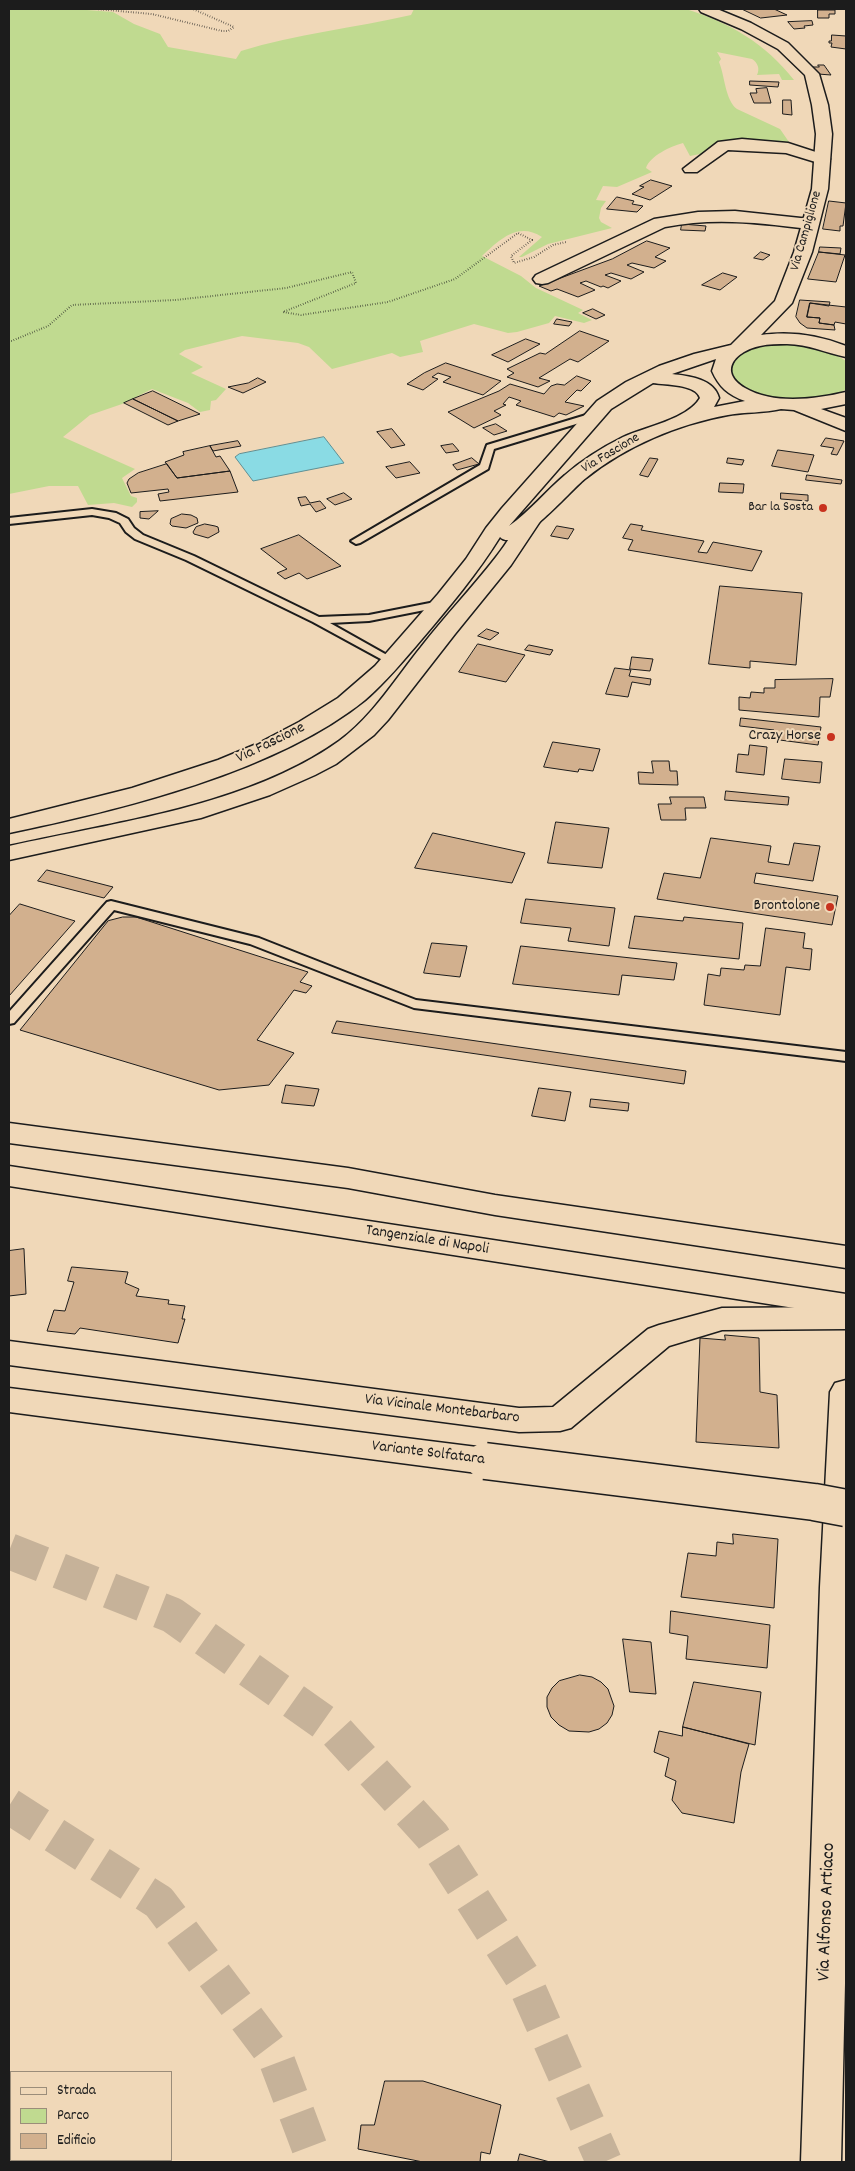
<!DOCTYPE html>
<html>
<head>
<meta charset="utf-8">
<style>
  body { margin:0 }
  #map { position:relative; width:855px; height:2171px; overflow:hidden; background:#f0d8b8; font-family:Dekko,sans-serif }
  canvas { display:block }
  .frame { position:absolute; inset:0; border:10px solid #1c1c1c; pointer-events:none }
  .legend { position:absolute; left:10px; top:2071px; width:162px; height:90px; box-sizing:border-box; background:#f0d8b8; border:1px solid #9b8d7a; margin:0; padding:6px 9px; list-style:none; font-size:15px; color:#1c1c1c }
  .legend li { display:flex; align-items:center; gap:10px; height:25px }
  .legend b { width:25px; border:1px solid #9b8d7a }
</style>
</head>
<body>
<div id="map">
<canvas width="855" height="2171"></canvas>
<div class="frame"></div>
<ul class="legend">
<li><b style="height:6px;background:#f0d8b8"></b>Strada</li>
<li><b style="height:14px;background:#c0da90"></b>Parco</li>
<li><b style="height:14px;background:#d2b08e"></b>Edificio</li>
</ul>
</div>
<script>
const ctx = document.querySelector('canvas').getContext('2d');
ctx.lineJoin = 'round';
function paint(path, color) {
  ctx.fillStyle = color;
  ctx.fill(path, 'evenodd');
}
function trace(path, color, width, dash) {
  ctx.strokeStyle = color;
  ctx.lineWidth = width;
  ctx.lineCap = dash ? 'butt' : 'round';
  ctx.setLineDash(dash || []);
  ctx.stroke(path);
}
function write(font, color, halo, rows, align = 'center') {
  ctx.font = font + ' Dekko,sans-serif';
  ctx.lineWidth = 4;
  ctx.setLineDash([]);
  ctx.textBaseline = 'middle';
  ctx.strokeStyle = halo;
  ctx.fillStyle = color;
  for (const [text, x, y, turn = 0] of rows) {
    ctx.save();
    ctx.translate(x, y);
    ctx.rotate((+turn || 0) * Math.PI / 180);
    ctx.textAlign = isNaN(turn) ? turn : align;
    if (halo) ctx.strokeText(text, 0, 0);
    ctx.fillText(text, 0, 0);
    ctx.restore();
  }
}
const green = new Path2D(`
  M9,9H74L113,12L134,24L160,34L168,47L236,59L241,51C296,34 355,28 411,15L414,9H686C730,23 765,43 794,80H782L779,74L757,75C760,69 758,63 752,59L717,52L721,59L719,62C725,76 725,100 737,109L780,129L789,142L735,140L705,153L690,156L683,143C671,146 650,156 646,168L652,172L617,187L603,186L596,200L606,201L601,208L599,218L601,222L612,228L548,244L522,257H519L542,237C518,221 499,240 482,256L521,276L536,288L583,310L578,313L592,320L584,323L555,316L549,323L517,332L508,333L474,324L420,341L423,352L400,357L392,353L332,369L309,347L298,343L242,336L185,350L179,354L203,367L191,373L226,389L216,400L211,401L210,410L200,412L188,403L152,389L122,404L90,415L63,437L135,469L122,478L131,496L137,498V502L132,507L114,503L88,505L78,486H49L9,494Z
  M786,344C807,345 828,349 846,361V389C834,398 820,398 806,399C786,400 767,399 749,390C742,386 732,379 732,370C732,348 770,345 786,344Z`);
const water = new Path2D(`
  M324,437L344,463L253,481L235,457L239,454Z`);
const building = new Path2D(`
  M742,9H774L787,15L761,18Z
  M818,10H835V14H829V18H818Z
  M812,21L813,25L804,26L805,28L794,29L788,22Z
  M832,35L846,36V49L831,47L832,43H829V41H831Z
  M818,65H824L831,75L818,74L813,67H819Z
  M750,81L779,82L778,87L750,85Z
  M767,88L771,103H754L750,93H757L756,89Z
  M783,100H791L792,115L783,114Z
  M651,180L672,186L650,200L632,194L644,187L640,186Z
  M617,197L634,201L632,204L643,206L637,212L607,209Z
  M829,201L846,203L843,226H840V231L823,229Z
  M682,224L706,226L705,231L681,230Z
  M647,241L670,248L655,257L666,261L654,268L632,263L627,265L644,272L631,279L611,273L605,275L621,281L608,288L603,286L601,287L586,281L580,283L595,290L578,297L557,289L551,291L539,286L612,259Z
  M820,247L841,248L840,254L819,252Z
  M761,252L770,255L763,260L754,258Z
  M819,252L845,255L836,282L808,279Z
  M723,273L737,277L720,290L702,285Z
  M800,300L830,302L829,306L810,303L807,317L820,318L819,323L834,325L835,330L807,328L800,323L796,317Z
  M810,303L846,307V324L835,322L834,325L819,323L820,318L807,317Z
  M593,309L605,315L596,319L583,313Z
  M557,319L572,322L569,326L554,324Z
  M580,331L609,341L578,362L570,359L539,378L550,381L538,387L507,377L514,373L507,369L540,353L545,354Z
  M526,339L540,344L508,362L492,355Z
  M446,363L501,381L483,395L443,382L451,377L438,373L432,377L438,379L423,390L407,384L424,373Z
  M577,376L591,381L581,391L577,390L565,402L584,406L566,415L559,413L554,417L516,405L521,401L509,397L503,404L506,405L494,411L501,415L474,428L448,412L499,391L510,384L544,394L551,386L557,384L564,385Z
  M258,378L266,382L243,393L228,387L248,383Z
  M153,391L200,414L178,421L133,399Z
  M133,399L178,421L168,425L124,403Z
  M496,424L507,431L494,435L483,428Z
  M392,429L405,445L391,448L377,432Z
  M826,438L844,441L837,455L831,454L834,448L821,446Z
  M238,441L241,446L213,451L210,446Z
  M453,444L459,451L446,453L441,446Z
  M210,446L216,457L220,456L230,471L177,478L165,462L184,455L183,452Z
  M778,450L814,455L808,472L772,466Z
  M472,458L479,464L457,470L453,465Z
  M650,458L658,459L648,477L640,475Z
  M728,458L744,460L742,465L727,463Z
  M410,462L420,473L396,478L386,467Z
  M167,464L177,478L230,471L238,492L160,501L158,494L169,492L168,489L131,493L127,483L129,479L138,473Z
  M807,475L842,480L841,484L806,480Z
  M720,483L744,484L743,493L719,492Z
  M344,493L352,499L335,505L327,499Z
  M781,493L808,495V501L781,499Z
  M306,497L310,503L320,501L326,508L316,512L310,504L301,506L298,498Z
  M158,511L149,519L140,518V512Z
  M182,514L191,515L197,518L198,523L186,528L172,526L170,524L171,519Z
  M205,524L215,526L218,527L219,532L208,538L194,534L193,532L196,527Z
  M631,524L643,526L641,530L704,541L698,552L707,553L713,542L762,551L752,571L628,550L633,540L623,538Z
  M557,526L574,529L568,539L551,536Z
  M299,535L341,566L307,579L299,573L285,579L277,573L287,569L261,549Z
  M720,586L802,593L796,665L750,661V668L709,664Z
  M487,629L499,633L490,640L478,636Z
  M478,644L525,655L506,682L459,672Z
  M529,645L553,650L550,655L525,650Z
  M632,657L653,659L650,671L630,669Z
  M615,668L631,670L629,676L651,679L650,685L632,682L628,697L606,694Z
  M833,679L830,697H820L819,717L739,710V697L750,698L751,692L764,693V688H775V680Z
  M741,718L821,727L818,745L772,739L774,730L740,726Z
  M553,742L600,749L593,771L579,769L578,772L544,767Z
  M750,745L767,747L764,775L736,772L738,754L748,755Z
  M785,759L822,762L820,783L782,779Z
  M652,761H669L670,771H677L678,785L639,784L638,772L653,773Z
  M726,791L789,797L788,805L725,800Z
  M670,797H704L706,808H685L686,820H661L658,804H671Z
  M556,822L609,828L602,868L548,863Z
  M433,833L525,853L512,883L415,868Z
  M711,838L771,846L768,862L789,865L794,843L820,846L813,881L756,873L754,883L838,896L832,925L657,899L664,873L700,878Z
  M47,870L113,887L104,898L38,881Z
  M526,899L615,908L609,946L568,941L571,928L521,923Z
  M20,904L75,921L9,996V916Z
  M635,916L683,921L684,917L743,923L739,959L629,948Z
  M123,917H136L308,972L300,982L312,986L306,993L294,990L257,1040L294,1053L269,1085L219,1090L20,1030L108,921Z
  M766,928L805,933L803,948L812,949L810,970L786,967L780,1015L704,1005L708,974L720,976L721,968L744,970L745,965L760,966Z
  M432,943L467,946L460,977L424,973Z
  M521,946L677,963L674,980L622,975L619,995L513,984Z
  M337,1021L686,1071L684,1084L332,1033Z
  M286,1085L319,1089L314,1106L282,1103Z
  M539,1088L571,1092L565,1121L532,1116Z
  M591,1099L629,1103L628,1111L590,1107Z
  M24,1249L26,1294L9,1296V1251Z
  M72,1267L128,1272L125,1283L139,1289L136,1296L169,1300L168,1304L185,1306L182,1319H185L178,1343L80,1328L75,1334L47,1331L54,1310L65,1311L74,1282L68,1281Z
  M725,1335L759,1338L760,1392L777,1395L779,1448L696,1442L700,1338L725,1340Z
  M733,1534L778,1539L774,1608L681,1597L688,1553L716,1556L717,1542L733,1544Z
  M671,1611L770,1625L767,1668L686,1659L688,1636L670,1633Z
  M623,1639L651,1642L656,1694L630,1692Z
  M580,1675L592,1677L601,1682L608,1689L614,1706L612,1715L607,1723L599,1729L589,1732L569,1731L559,1725L551,1717L547,1707V1697L552,1688L559,1681Z
  M694,1682L761,1692L755,1745L683,1727Z
  M683,1727L749,1744L741,1772L734,1823L682,1813L672,1800L676,1781L665,1776L669,1758L654,1752L659,1731L682,1736Z
  M385,2081H423L501,2105L490,2154L481,2152L480,2162H423L358,2149L361,2125H374Z
  M520,2154L550,2162H518Z`);
const secondaryTunnel = new Path2D(`
  M9,1551L172,1615L336,1731L432,1836L523,1978L604,2162
  M9,1806L159,1902L275,2056L315,2162`);
const path = new Path2D(`
  M96,9L152,14L222,31H228L234,27L193,9
  M9,342L48,326L72,305L175,300L286,288L352,272L356,283L283,312L301,315L388,302L455,279L518,233L532,240L511,256L514,263L534,257L553,245L566,242`);
const lane = new Path2D(`
  M596,412L601,415L599,417L494,449L488,469L360,543L356,544L351,541L480,465L487,445Z
  M92,509L116,513L128,519L134,528L143,535L194,556L319,617L369,615L440,601L445,604L440,607L369,621L330,623L394,659L396,661L394,663L390,664L313,622L186,560L135,539L126,532L120,523L109,518L92,515L9,524V518Z
  M111,901L259,938L416,1000L846,1052V1061L414,1008L250,944L114,910L14,1023L9,1024V1012L107,902Z`);
const street = new Path2D(`
  M742,139L788,143L828,156L830,159L828,162L822,164L786,153L728,150L697,172H685L683,169L718,142Z
  M735,211L810,219L816,220L818,224L816,228L810,229C761,223 714,217 665,227L548,283L542,284L536,283L533,279L536,275L654,219L698,212Z
  M846,1307V1329L722,1330L669,1346L571,1428L560,1431L519,1432L9,1365V1341L519,1408L553,1407L648,1329L659,1325L722,1308Z`);
const secondary = new Path2D(`
  M699,9H717L751,23L788,43L819,74L828,105L832,134L828,189L812,252L792,303L761,335C789,331 819,335 846,346V357C826,353 808,344 787,344C778,344 769,344 760,346C736,351 717,371 745,388C774,405 816,399 846,392V404L821,409L846,418V431L794,410L781,409C764,413 745,412 728,415C678,424 626,446 586,478C571,489 517,555 500,537C477,574 450,606 422,639C404,660 386,682 365,700C276,772 120,810 9,833V819L132,788L218,760L259,743L299,722L338,698L375,666L438,594L466,559L486,528L502,508L597,401L626,382L659,366L694,354L731,345L775,301L794,252L812,189L816,134L812,105L805,75L778,49L741,29L701,12ZM716,359L712,371C719,387 728,395 745,401L714,407L719,398C714,379 690,376 672,374ZM653,383C665,385 696,384 700,398C688,419 645,427 623,437C603,447 582,460 565,475C546,491 530,511 509,526L611,409Z
  M846,1380V1939L841,2162H801L820,1587L830,1392L835,1383Z`);
const primary = new Path2D(`
  M9,1388L485,1448L496,1452L501,1461L496,1470L485,1474L9,1412Z`);
const highway = new Path2D(`
  M533,511L540,513L543,517L511,565L455,634L388,720L374,735L336,764L315,775L270,795L201,818L9,860V846C116,822 248,806 339,741C373,716 395,679 421,647C445,616 472,588 496,557C507,543 516,527 526,513Z
  M9,1123L348,1168L495,1195L846,1246V1268L495,1215L348,1188L9,1143Z
  M9,1166L846,1294V1316L9,1186Z`);
const primaryBridge = new Path2D(`
  M485,1461L814,1502L846,1508`);
const markers = [
  [823,508,5,"#c8321e"],
  [831,737,5,"#c8321e"],
  [830,907,5,"#c8321e"]
];
const farStreetnames = [
  ["Via Campiglione",807,231,-74],
  ["Via Fascione",611,454,-31]
];
const farPoinames = [
  ["Bar la Sosta",813,508]
];
const poiNames = [
  ["Crazy Horse",821,737],
  ["Brontolone",820,907]
];
const streetNames = [
  ["Via Fascione",271,744,-26],
  ["Tangenziale di Napoli",427,1241,9],
  ["Via Vicinale Montebarbaro",442,1410,7],
  ["Variante Solfatara",428,1454,7]
];
const nearStreetnames = [
  ["Via Alfonso Artiaco",828,1912,-88]
];
paint(green, '#c0da90');
paint(water, '#8adbe4');
trace(water, '#5e8f94', 1);
paint(building, '#d2b08e');
trace(building, '#1c1c1c', 1);
trace(secondaryTunnel, '#c6b299', 36, [36, 18]);
trace(lane, '#1c1c1c', 4);
trace(street, '#1c1c1c', 3);
trace(secondary, '#1c1c1c', 3);
trace(primary, '#1c1c1c', 3);
trace(highway, '#1c1c1c', 3);
trace(path, '#1c1c1c', 2, [0.5, 2]);
paint(lane, '#f0d8b8');
paint(street, '#f0d8b8');
paint(secondary, '#f0d8b8');
paint(primary, '#f0d8b8');
paint(highway, '#f0d8b8');
trace(primaryBridge, '#1c1c1c', 39, []);
trace(primaryBridge, '#f0d8b8', 36);
for (const [x, y, r, color] of markers) {
  const dot = new Path2D();
  dot.arc(x, y, r, 0, 2 * Math.PI);
  ctx.fillStyle = color;
  ctx.fill(dot);
  trace(dot, '#f0d8b8', 2);
}
write('14px', '#1c1c1c', '#f0d8b8', farStreetnames);
write('14px', '#1c1c1c', '#f0d8b8', farPoinames, 'right');
write('16px', '#1c1c1c', '#f0d8b8', poiNames, 'right');
write('16px', '#1c1c1c', '#f0d8b8', streetNames);
write('19px', '#1c1c1c', '#f0d8b8', nearStreetnames);
</script>
</body>
</html>
